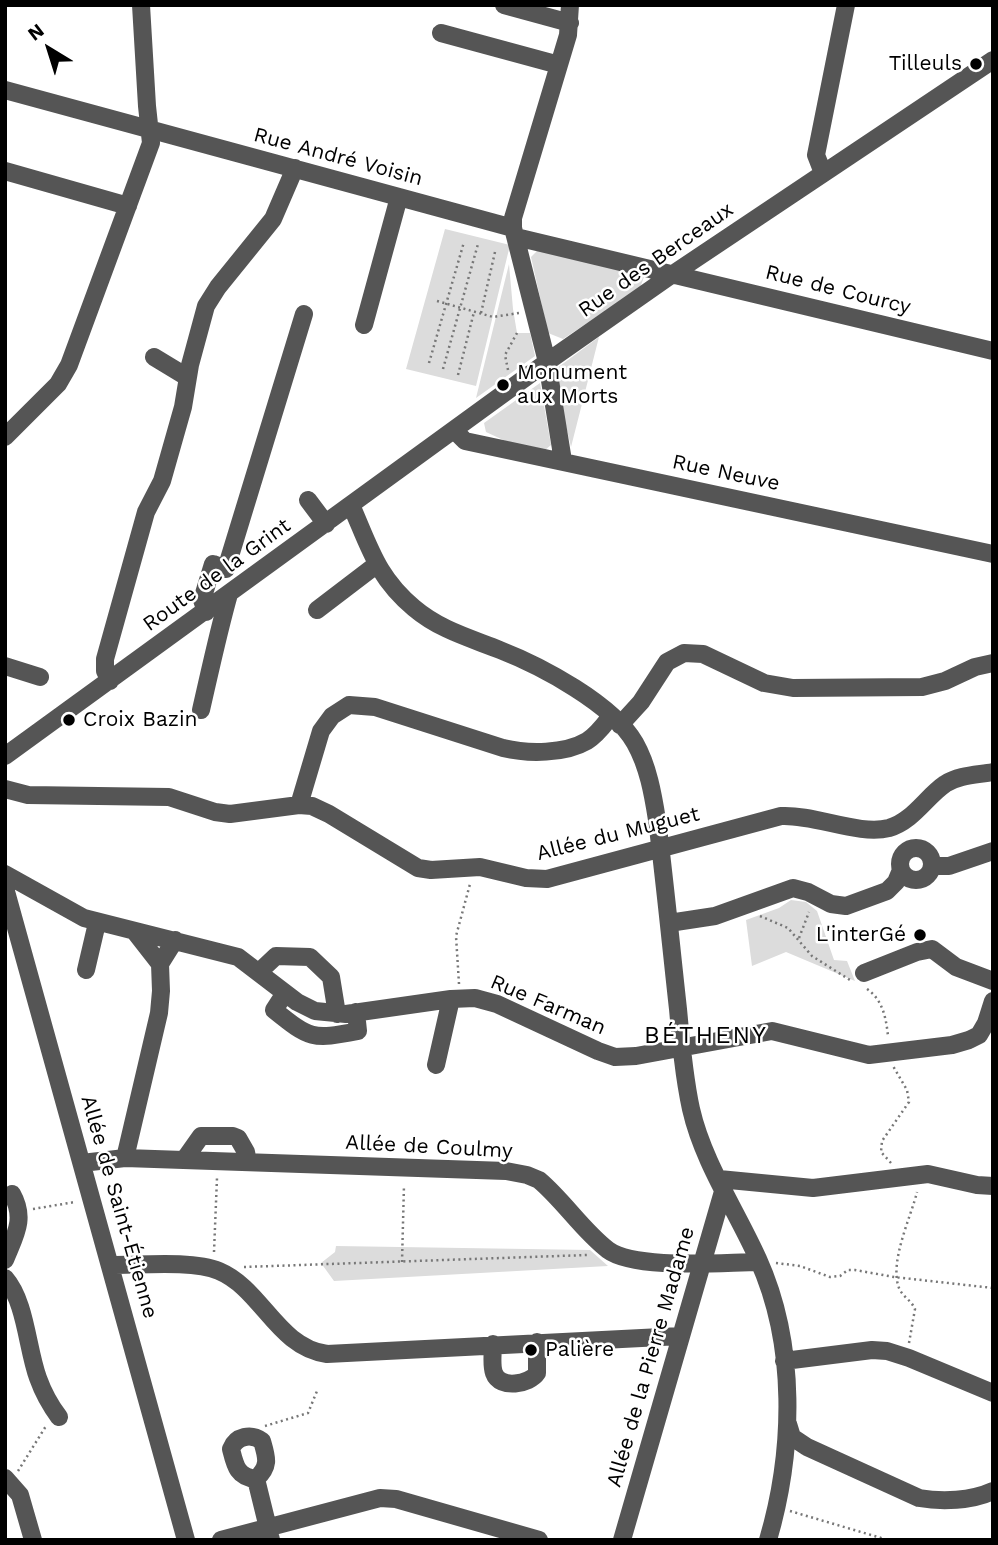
<!DOCTYPE html>
<html>
<head>
<meta charset="utf-8">
<style>
  body { margin:0 }
  #map { position:relative; width:998px; height:1545px; overflow:hidden; background:#fff; font-family:"Work Sans",sans-serif }
  canvas { display:block }
  .frame { position:absolute; inset:0; border:7px solid #000; pointer-events:none }
  .north { position:absolute; left:14px; top:14px; width:70px; height:70px; -webkit-text-stroke:5px #fff; paint-order:stroke; rotate:322deg; font-size:19px; font-weight:700; line-height:28px; text-align:center; color:#000 }
  .north::after { content:''; display:block; margin:auto; width:24px; height:32px; background:#000; clip-path:polygon(50% 0,100% 100%,50% 72%,0 100%) }
</style>
</head>
<body>
<div id="map">
<canvas width="998" height="1545"></canvas>
<div class="frame"></div>
<div class="north">N</div>
</div>
<script>
const ctx = document.querySelector('canvas').getContext('2d');
ctx.lineJoin = 'round';
function paint(path, color) {
  ctx.fillStyle = color;
  ctx.fill(path, 'evenodd');
}
function trace(path, color, width, dash) {
  ctx.strokeStyle = color;
  ctx.lineWidth = width;
  ctx.lineCap = dash ? 'butt' : 'round';
  ctx.setLineDash(dash || []);
  ctx.stroke(path);
}
function write(font, color, halo, rows, align = 'center') {
  ctx.font = font + ' "Work Sans",sans-serif';
  ctx.lineWidth = 5;
  ctx.setLineDash([]);
  ctx.textBaseline = 'middle';
  ctx.strokeStyle = halo;
  ctx.fillStyle = color;
  for (const [text, x, y, turn = 0] of rows) {
    ctx.save();
    ctx.translate(x, y);
    ctx.rotate((+turn || 0) * Math.PI / 180);
    ctx.textAlign = isNaN(turn) ? turn : align;
    if (halo) ctx.strokeText(text, 0, 0);
    ctx.fillText(text, 0, 0);
    ctx.restore();
  }
}
const green = new Path2D(`
  M445,229L510,245L476,386L406,369Z
  M539,249L645,274L640,288L563,339L548,333L531,257Z
  M509,264L513,309L517,333H530L535,356L476,398Z
  M599,337L571,447L553,371Z
  M540,383L551,445L538,456L486,432L484,423Z
  M791,900L806,902L817,911L834,960L847,961L855,981L786,952L752,966L746,920L779,908Z
  M336,1246L590,1250L608,1266L334,1281L321,1263L335,1252Z`);
const path = new Path2D(`
  M437,301L493,317L519,313
  M481,313L495,252
  M429,363L464,242
  M443,369L478,244
  M508,370L505,355L517,333
  M458,375L474,312
  M760,916L788,928L812,956L850,980
  M799,938L809,912
  M459,984L456,936L470,884
  M867,989C883,1000 886,1018 888,1036
  M891,1163L881,1152L882,1141L909,1102L907,1090L893,1066
  M33,1209L75,1202
  M214,1252L217,1178
  M402,1262L404,1185
  M776,1263L800,1266L830,1277L840,1276L848,1270H855L894,1277L993,1288
  M244,1267L587,1255
  M909,1343L915,1309C911,1300 902,1296 899,1288C889,1262 911,1217 917,1192
  M265,1426L308,1413L317,1391
  M18,1471L46,1426
  M790,1511L888,1540`);
const minor = new Path2D(`
  M504,5L570,23
  M441,33L559,65
  M5,90L513,228
  M5,171L128,206
  M823,173L816,155L846,5
  M516,237L993,351
  M364,325L399,197
  M154,357L187,377
  M454,430L465,441L993,554
  M5,437L58,384L69,365L151,143L147,106L141,5
  M563,461L547,362L513,228V218L568,35L570,5
  M308,500L326,524
  M351,505C370,548 377,577 414,608C440,630 470,638 500,650C541,666 613,704 635,743C648,766 653,794 657,820C665,883 671,946 678,1009C681,1043 684,1077 691,1109C703,1162 736,1210 758,1259C797,1345 794,1451 768,1540
  M317,610L376,565
  M206,612L202,600L213,564L226,569L304,314
  M5,666L40,677
  M110,681L105,671V659L146,512L162,481L183,407L190,365L206,306L218,287L273,219L295,168
  M201,710C210,671 218,633 229,594
  M620,725L641,702L667,662L684,653L703,654L764,683L793,688L922,687L945,681L975,667L993,663
  M5,756L547,362L667,278L993,60
  M5,789L28,795L169,797L215,812L230,814L299,805L312,806L329,814L418,868L431,870L480,867L526,878L547,879L781,816C814,814 859,836 889,828C913,821 926,797 945,784C959,775 977,775 993,772
  M299,805L321,731L332,716L349,705L375,707L503,748C528,754 565,754 587,741C597,735 604,725 611,716
  M900 864a16 16 0 1 1 32 0a16 16 0 1 1-32 0Z
  M932,866H949L993,851
  M5,874L84,918L238,957L297,1002L315,1011L346,1014L451,999L475,998L497,1004L598,1051L615,1057L636,1056L772,1031L869,1055L952,1045L969,1040L979,1035L986,1023L993,1001
  M5,888L186,1540
  M669,923L715,916L793,888L808,892L831,904L846,906L887,891L896,882L901,870
  M135,932L160,964L175,940
  M86,970L97,923
  M259,972L276,956L310,957L331,977L337,1014
  M864,973L917,952L932,949L956,967L993,981
  M285,993L274,1010C310,1039 312,1040 358,1031L356,1012
  M436,1065L451,999
  M125,1158L159,1013L161,991L160,964
  M184,1160L201,1136H233L238,1138L246,1152L248,1162
  M82,1163L125,1158L506,1171L527,1175L539,1180C564,1201 582,1230 608,1250C635,1270 724,1262 759,1262
  M719,1179L813,1188L928,1174L977,1185L993,1186
  M5,1260C15,1235 26,1219 12,1194
  M112,1265C140,1265 194,1260 219,1271C262,1289 277,1347 327,1354L681,1336
  M5,1278C26,1302 27,1348 38,1378C43,1392 50,1405 59,1417
  M493,1344C493,1353 491,1365 494,1373C500,1390 530,1384 537,1373V1342
  M784,1361L872,1350L887,1351L909,1358L993,1393
  M788,1424L792,1437L807,1447L919,1498C942,1502 971,1501 993,1491
  M5,1478L20,1495L33,1540
  M256,1479C237,1477 235,1465 231,1449C236,1436 251,1433 262,1441C267,1458 270,1466 256,1479L271,1540
  M221,1540L380,1498L396,1499L539,1540
  M622,1540L724,1188`);
const markers = [
  [976,64,7,"#000"],
  [503,385,7,"#000"],
  [69,720,7,"#000"],
  [920,935,7,"#000"],
  [531,1350,7,"#000"]
];
const poiNames = [
  ["Tilleuls",962,64,"right"],
  ["Monument",517,373],
  ["aux Morts",517,397],
  ["Croix Bazin",83,720],
  ["L'interGé",906,935,"right"],
  ["Palière",545,1350]
];
const streetNames = [
  ["Rue André Voisin",338,157,15],
  ["Rue des Berceaux",656,260,-35],
  ["Rue de Courcy",838,290,14],
  ["Rue Neuve",726,473,12],
  ["Route de la Grint",217,575,-36],
  ["Allée du Muguet",618,834,-14],
  ["Rue Farman",548,1005,23],
  ["Allée de Coulmy",429,1147,3],
  ["Allée de Saint-Étienne",119,1207,74],
  ["Allée de la Pierre Madame",651,1357,-74]
];
const quarterNames = [
  ["BÉTHENY",706,1036]
];
paint(green, '#dcdcdc');
trace(path, '#777', 2.5, [2, 3.5]);
trace(minor, '#555', 18);
for (const [x, y, r, color] of markers) {
  const dot = new Path2D();
  dot.arc(x, y, r, 0, 2 * Math.PI);
  ctx.fillStyle = color;
  ctx.fill(dot);
  trace(dot, '#fff', 2.5);
}
write('21px', '#000', '#fff', poiNames, 'left');
write('21px', '#000', '#fff', streetNames);
ctx.letterSpacing = '2px';
write('24px', '#000', '#fff', quarterNames);
ctx.letterSpacing = '0px';
</script>
</body>
</html>
